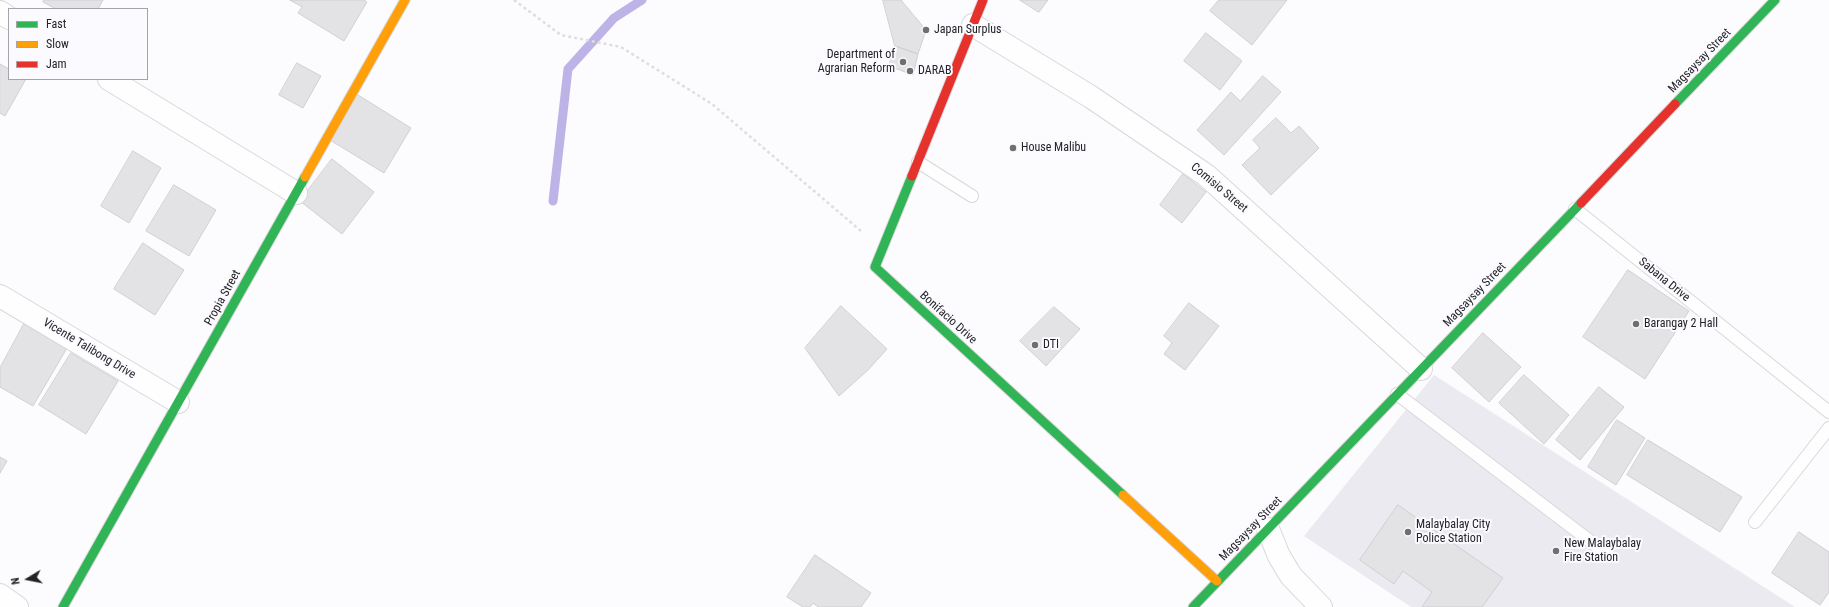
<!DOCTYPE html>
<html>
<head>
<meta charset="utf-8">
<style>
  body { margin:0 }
  #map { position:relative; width:1829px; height:607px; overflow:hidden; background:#fcfbfd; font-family:"Roboto Condensed",sans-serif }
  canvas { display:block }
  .legend { position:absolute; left:8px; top:8px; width:140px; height:72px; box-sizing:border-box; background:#fbfafe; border:1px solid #a5a4a8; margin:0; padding:5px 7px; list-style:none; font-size:12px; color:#232226 }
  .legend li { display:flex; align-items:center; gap:8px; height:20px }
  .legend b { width:20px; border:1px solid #a5a4a8 }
  .north { position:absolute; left:8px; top:559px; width:40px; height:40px; -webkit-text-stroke:3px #fbfafe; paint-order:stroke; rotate:260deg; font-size:11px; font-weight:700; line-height:16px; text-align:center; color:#232226 }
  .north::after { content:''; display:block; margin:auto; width:14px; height:18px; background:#232226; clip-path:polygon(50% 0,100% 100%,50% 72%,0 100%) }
</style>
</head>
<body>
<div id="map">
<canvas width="1829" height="607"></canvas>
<ul class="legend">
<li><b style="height:5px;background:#30b455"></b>Fast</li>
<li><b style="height:5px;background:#ff9f0a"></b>Slow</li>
<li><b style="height:5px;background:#e5322d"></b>Jam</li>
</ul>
<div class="north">N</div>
</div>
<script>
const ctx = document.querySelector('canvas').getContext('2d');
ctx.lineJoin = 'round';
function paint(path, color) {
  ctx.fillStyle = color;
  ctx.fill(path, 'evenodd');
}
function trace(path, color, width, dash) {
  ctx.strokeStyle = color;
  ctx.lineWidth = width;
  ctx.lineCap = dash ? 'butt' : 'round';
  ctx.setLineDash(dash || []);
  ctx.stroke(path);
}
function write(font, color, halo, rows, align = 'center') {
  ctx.font = font + ' "Roboto Condensed",sans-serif';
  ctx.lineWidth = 4;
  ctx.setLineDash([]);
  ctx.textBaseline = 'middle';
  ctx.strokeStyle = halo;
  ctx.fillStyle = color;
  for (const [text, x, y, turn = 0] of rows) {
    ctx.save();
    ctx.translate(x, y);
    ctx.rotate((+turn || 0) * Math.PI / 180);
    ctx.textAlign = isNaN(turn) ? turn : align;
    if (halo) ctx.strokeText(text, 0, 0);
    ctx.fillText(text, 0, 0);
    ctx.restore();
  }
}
const built = new Path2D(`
  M1434,375L1795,607H1411L1304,536Z`);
const stream = new Path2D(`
  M553,201L568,69L614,18L642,0`);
const building = new Path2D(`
  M44,0H103L98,9H56L43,2Z
  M290,0H364L367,2L344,41L298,13L302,7Z
  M883,0H901L926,30L918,54L895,46Z
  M1020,0H1048L1039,12Z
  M1219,0H1287L1252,45L1210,11Z
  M1206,33L1242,61L1220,90L1184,61Z
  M895,46L918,54L913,75L889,66Z
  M297,63L321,76L303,108L279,95Z
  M0,64L9,69V79H26L5,116L0,113Z
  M1263,76L1281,92L1224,155L1197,130L1231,92L1240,101Z
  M358,95L411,128L384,173L330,140Z
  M1276,118L1291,133L1299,126L1319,148L1271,195L1242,165L1260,148L1253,140Z
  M133,151L161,168L129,223L101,206Z
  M332,159L374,192L342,234L300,201Z
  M1183,174L1206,192L1182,223L1160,205Z
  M174,185L216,210L189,256L146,231Z
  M143,243L184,270L155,315L114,289Z
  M1628,270L1689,311L1645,379L1583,337Z
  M1189,303L1219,326L1185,370L1164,354L1172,343L1164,336Z
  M841,306L887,349L868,370L839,396L805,348Z
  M1054,307L1080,329L1046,366L1020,341Z
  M24,324L67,348L33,406L0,387V368Z
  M1483,333L1521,367L1489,402L1452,368Z
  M71,353L118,381L86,434L39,405Z
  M1524,375L1569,415L1544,444L1499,403Z
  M1599,387L1624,407L1580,460L1556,440Z
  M1617,420L1645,438L1616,485L1588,467Z
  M1648,440L1742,497L1720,532L1627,475Z
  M0,457L7,461L0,473Z
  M1398,505L1503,578L1482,607H1422L1432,592L1403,571L1394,584L1360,560Z
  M1799,532L1829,552V592L1820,605L1772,573Z
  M815,555L871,593L861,607H818L813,603L810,607H803L787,597Z`);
const path = new Path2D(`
  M514,0L561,35L621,47L712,104L861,231`);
const lane = new Path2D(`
  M918,162L972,196
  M1575,209L1829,412
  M1397,394L1607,554
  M1755,522L1829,428`);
const street = new Path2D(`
  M0,12L9,18
  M973,25L1091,97L1206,175L1421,369
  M109,79L296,193
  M0,296L178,402
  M1268,529L1279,556L1291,576L1321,607
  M0,595L17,607`);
const fast = new Path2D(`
  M1675,104L1775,0
  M912,176L875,267L1123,495
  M63,607L305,177
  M1193,607L1581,203`);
const slow = new Path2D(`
  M305,177L405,0
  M1123,495L1217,581`);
const jam = new Path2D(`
  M912,176L983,0
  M1581,203L1675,104`);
const markers = [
  [926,30,4,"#6f6e71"],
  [903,62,4,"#6f6e71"],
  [910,71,4,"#6f6e71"],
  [1013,148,4,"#6f6e71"],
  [1636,324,4,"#6f6e71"],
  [1035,345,4,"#6f6e71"],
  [1408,532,4,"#6f6e71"],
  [1556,551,4,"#6f6e71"]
];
const poiNames = [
  ["Japan Surplus",934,30],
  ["Department of",895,55,"right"],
  ["Agrarian Reform",895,69,"right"],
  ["DARAB",918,71],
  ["House Malibu",1021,148],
  ["Barangay 2 Hall",1644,324],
  ["DTI",1043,345],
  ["Malaybalay City",1416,525],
  ["Police Station",1416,539],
  ["New Malaybalay",1564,544],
  ["Fire Station",1564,558]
];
const streetNames = [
  ["Magsaysay Street",1700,61,-46],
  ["Comisio Street",1219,188,40],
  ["Sabana Drive",1664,280,39],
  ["Magsaysay Street",1475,295,-46],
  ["Propia Street",223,298,-61],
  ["Bonifacio Drive",948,318,42],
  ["Vicente Talibong Drive",89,349,31],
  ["Magsaysay Street",1251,529,-46]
];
paint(built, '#ebeaf0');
trace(stream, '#beb3e7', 9);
paint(building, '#e3e2e5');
trace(building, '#d0cfd2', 1);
trace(lane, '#d8d7da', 14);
trace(street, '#d8d7da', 24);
trace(fast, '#d8d7da', 11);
trace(slow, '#d8d7da', 11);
trace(jam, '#d8d7da', 11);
trace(path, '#dedede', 2.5, [3, 3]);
trace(lane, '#fffeff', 12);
trace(street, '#fffeff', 22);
trace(fast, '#30b455', 9);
trace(slow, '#ff9f0a', 9);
trace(jam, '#e5322d', 9);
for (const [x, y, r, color] of markers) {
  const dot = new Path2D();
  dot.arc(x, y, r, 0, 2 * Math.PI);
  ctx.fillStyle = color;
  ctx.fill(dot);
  trace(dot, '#fbfafe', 1.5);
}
write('12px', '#232226', '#fbfafe', poiNames, 'left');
write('12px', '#232226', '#fbfafe', streetNames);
</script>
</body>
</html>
